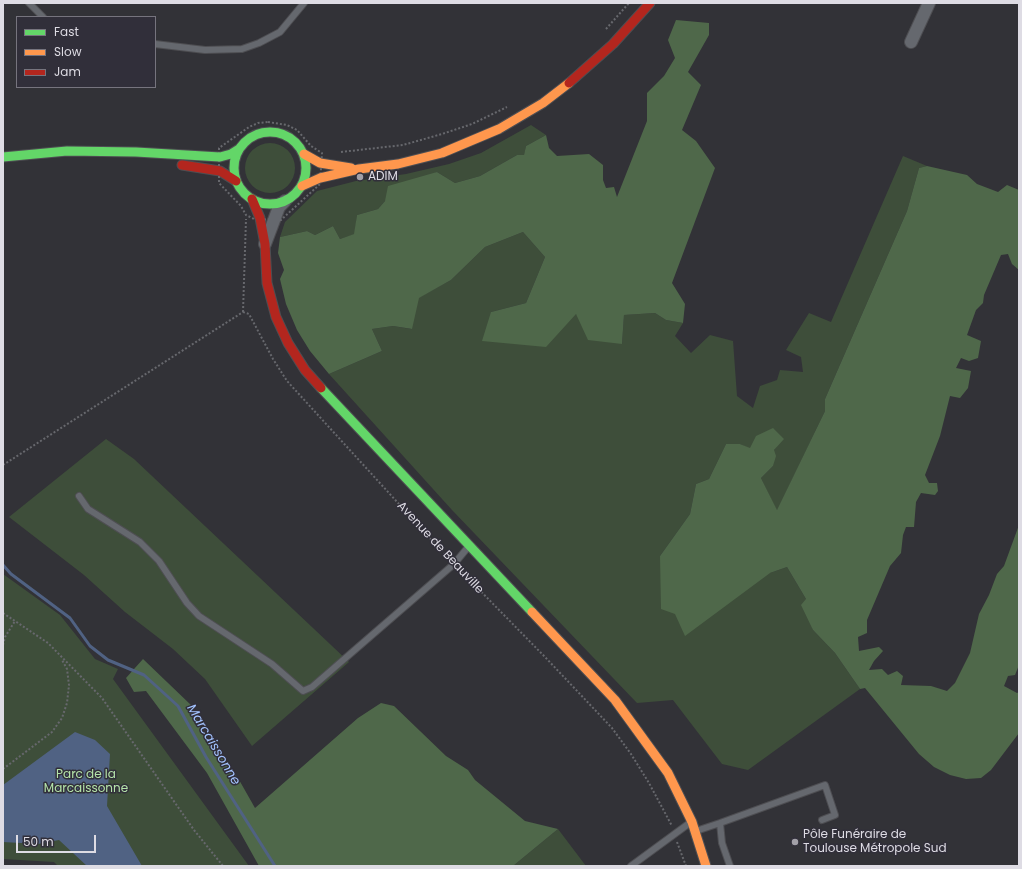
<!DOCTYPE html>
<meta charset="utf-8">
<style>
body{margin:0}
#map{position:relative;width:1022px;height:869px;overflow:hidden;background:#323237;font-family:Poppins,sans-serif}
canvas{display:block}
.frame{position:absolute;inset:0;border:4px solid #dedce4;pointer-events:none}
.legend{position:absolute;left:16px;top:16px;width:140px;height:72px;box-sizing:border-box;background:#312f3a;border:1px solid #76747e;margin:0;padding:5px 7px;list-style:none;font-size:12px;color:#dedce4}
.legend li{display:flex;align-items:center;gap:8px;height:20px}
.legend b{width:20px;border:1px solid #76747e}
.scale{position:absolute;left:16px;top:835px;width:80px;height:18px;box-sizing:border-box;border:2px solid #dedce4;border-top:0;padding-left:5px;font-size:12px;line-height:14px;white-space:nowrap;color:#dedce4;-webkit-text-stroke:3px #312f3a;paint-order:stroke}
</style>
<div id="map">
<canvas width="1022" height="869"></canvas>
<div class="frame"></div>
<ul class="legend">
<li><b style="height:5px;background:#63d668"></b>Fast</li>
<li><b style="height:5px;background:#ff974d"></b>Slow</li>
<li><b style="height:5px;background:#b3261e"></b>Jam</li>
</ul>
<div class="scale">50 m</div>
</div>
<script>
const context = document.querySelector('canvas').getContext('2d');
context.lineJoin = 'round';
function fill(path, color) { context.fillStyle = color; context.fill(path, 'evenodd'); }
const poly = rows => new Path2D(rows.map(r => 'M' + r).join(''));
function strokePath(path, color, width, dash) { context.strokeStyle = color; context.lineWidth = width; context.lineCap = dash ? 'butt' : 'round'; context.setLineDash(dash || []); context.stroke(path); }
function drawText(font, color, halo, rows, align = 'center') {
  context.font = font + ' Poppins,sans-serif'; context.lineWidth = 3; context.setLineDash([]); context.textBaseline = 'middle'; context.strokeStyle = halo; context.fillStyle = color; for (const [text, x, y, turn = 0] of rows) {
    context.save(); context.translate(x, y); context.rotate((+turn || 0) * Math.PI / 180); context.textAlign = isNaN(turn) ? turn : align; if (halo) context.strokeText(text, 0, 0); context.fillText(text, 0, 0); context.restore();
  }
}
fill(poly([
 [531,125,546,135,526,146,524,156,517,155,480,176,455,183,437,172,385,201,378,209,357,215,355,234,340,239,333,226,315,235,307,231,280,237,285,222,317,191,356,181,406,174,449,164,481,153],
 '245 168a25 25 0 1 1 50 0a25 25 0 1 1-50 0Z',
 [903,156,927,166,919,168,907,211,825,399,825,411,777,511,761,478,773,466,774,450,777,446,750,449,740,444,726,444,709,479,696,484,690,514,660,556,770,573,787,567,806,599,813,630,835,653,860,689,748,770,722,764,673,700,637,703,452,510,329,374,382,351,372,329,393,326,411,329,418,298,451,280,485,247,523,232,545,257,526,303,491,312,576,314,622,344,624,315,655,313,666,320,683,323,675,336,691,353,710,335,733,341,737,396,753,408,760,386,777,380,780,370,803,372,801,357,786,350,809,313,831,322],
 [106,439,134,459,349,662,252,746,205,679,173,649,125,612,84,575,9,517],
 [3,574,60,615,95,659,118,669,113,679,249,866,58,866,54,862,3,859],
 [558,829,586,866,513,866]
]), '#3e4e3a');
fill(poly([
 [676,20,709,23,709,35,688,72,701,85,682,130,696,141,715,168,672,283,685,304,683,323,666,320,655,313,624,315,622,344,588,340,576,314,546,347,482,341,491,312,526,303,545,257,523,232,485,247,451,280,419,298,412,329,393,326,372,329,382,351,329,374,310,351,297,330,286,304,280,279,284,270,278,253,280,237,307,231,315,235,333,226,340,239,354,234,357,215,378,209,385,201,388,186,437,172,455,183,480,176,517,155,524,155,526,146,546,135,549,148,557,156,589,154,603,165,603,180,606,188,614,187,617,197,647,121,647,93,664,76,675,58,668,40],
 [927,166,967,175,977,184,998,192,1007,185,1019,190,1019,270,1012,264,1008,254,1001,255,984,295,983,303,976,310,967,335,981,341,978,358,969,361,961,358,956,368,971,371,968,388,960,398,950,396,940,436,925,475,929,483,937,483,938,491,935,495,921,493,916,502,914,527,906,527,903,535,901,553,890,566,867,620,867,633,858,637,859,651,879,647,883,651,874,661,869,670,882,669,888,675,897,671,903,676,901,685,931,686,947,691,955,683,970,653,979,614,989,595,997,574,1004,566,1019,525,1019,665,1015,675,1008,676,1004,686,1017,693,1019,692,1019,733,991,770,981,778,966,779,950,775,934,767,919,754,865,688,860,689,835,653,813,630,801,605,806,599,787,567,770,573,685,636,675,614,661,609,660,556,690,514,696,484,709,479,726,444,740,444,750,448,756,436,773,428,784,439,774,450,776,456,773,466,761,478,777,510,825,411,825,399,907,211,919,168],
 [143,659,192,706,204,736,238,778,255,808,358,718,381,703,394,706,446,756,468,770,475,780,525,821,558,829,513,866,259,866,207,773,146,691,134,692,126,678]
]), '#4f684a');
fill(poly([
 [75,732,95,740,110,754,107,806,142,866,87,866,59,840,38,844,3,842,3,785]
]), '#506283');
strokePath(poly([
 [3,565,11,574,70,618,90,646,108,660,144,675,178,706,206,757,275,866]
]), '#506283', 3);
const lane = poly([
 [29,3,43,17],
 [155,44,205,50,242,49,259,43,280,32,304,3],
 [79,496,88,509,140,542,159,561,187,603,199,616,272,664,303,691,312,687,454,564,469,546],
 [720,823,825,785,835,815,822,820],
 [696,831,720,823,722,843,730,866],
 [631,866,691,822]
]);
const street = poly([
 [911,42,929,3],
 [265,244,279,207,285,201]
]);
const fast = poly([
 '234 168a36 36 0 1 1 72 0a36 36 0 1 1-72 0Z',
 [3,157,67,151,136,152,220,157,231,154,239,149],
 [321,388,532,612]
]);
const slow = poly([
 [304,154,320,163,351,168],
 [302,186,320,178,359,169,398,164,442,153,499,129,543,103,569,83],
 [532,612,615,700,668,773,692,822,706,866]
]);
const jam = poly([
 [569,83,613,44,650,3],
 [182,165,220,171,236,181],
 [252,199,260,218,265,244,267,283,276,317,288,343,305,370,321,388]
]);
strokePath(lane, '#4e4e52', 8);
strokePath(street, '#4e4e52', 14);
strokePath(fast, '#4e4e52', 11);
strokePath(slow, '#4e4e52', 11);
strokePath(jam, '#4e4e52', 11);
strokePath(poly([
 [606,29,629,3],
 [268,122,287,125,297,130,311,146,322,153,320,184,281,220,254,219,246,215,241,206,219,183,219,148,249,127,258,123,268,122],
 [341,152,403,145,442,134,472,124,507,107],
 [243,312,249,314,273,359,287,381,449,559],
 [243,312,246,219],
 [3,465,243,312],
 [459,569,545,657,612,728,631,754,649,783,672,826],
 [3,613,48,643,102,698,194,830,223,866],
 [3,645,5,637,15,621],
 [3,769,52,732,62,718,67,703,69,685,67,669,62,660],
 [677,842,686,866]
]), '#67686d', 2, [2, 2]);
strokePath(lane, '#65686e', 6);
strokePath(street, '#65686e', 12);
strokePath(fast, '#63d668', 9);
strokePath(slow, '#ff974d', 9);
strokePath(jam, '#b3261e', 9);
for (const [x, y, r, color] of [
 [360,177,4,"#a2a0a7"],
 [795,842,4,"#a2a0a7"]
]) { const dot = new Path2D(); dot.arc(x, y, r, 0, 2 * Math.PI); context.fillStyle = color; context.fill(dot); strokePath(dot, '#312f3a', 1.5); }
drawText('12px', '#dedce4', '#312f3a', [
 ["ADIM",368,177],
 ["Pôle Funéraire de",803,835],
 ["Toulouse Métropole Sud",803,849]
], 'left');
drawText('12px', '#dedce4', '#312f3a', [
 ["Avenue de Beauville",440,548,47]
]);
drawText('12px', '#b5e4aa', '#312f3a', [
 ["Parc de la",86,775],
 ["Marcaissonne",86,789]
]);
drawText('italic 13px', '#a2c2fd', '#312f3a', [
 ["Marcaissonne",213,745,59]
]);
</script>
